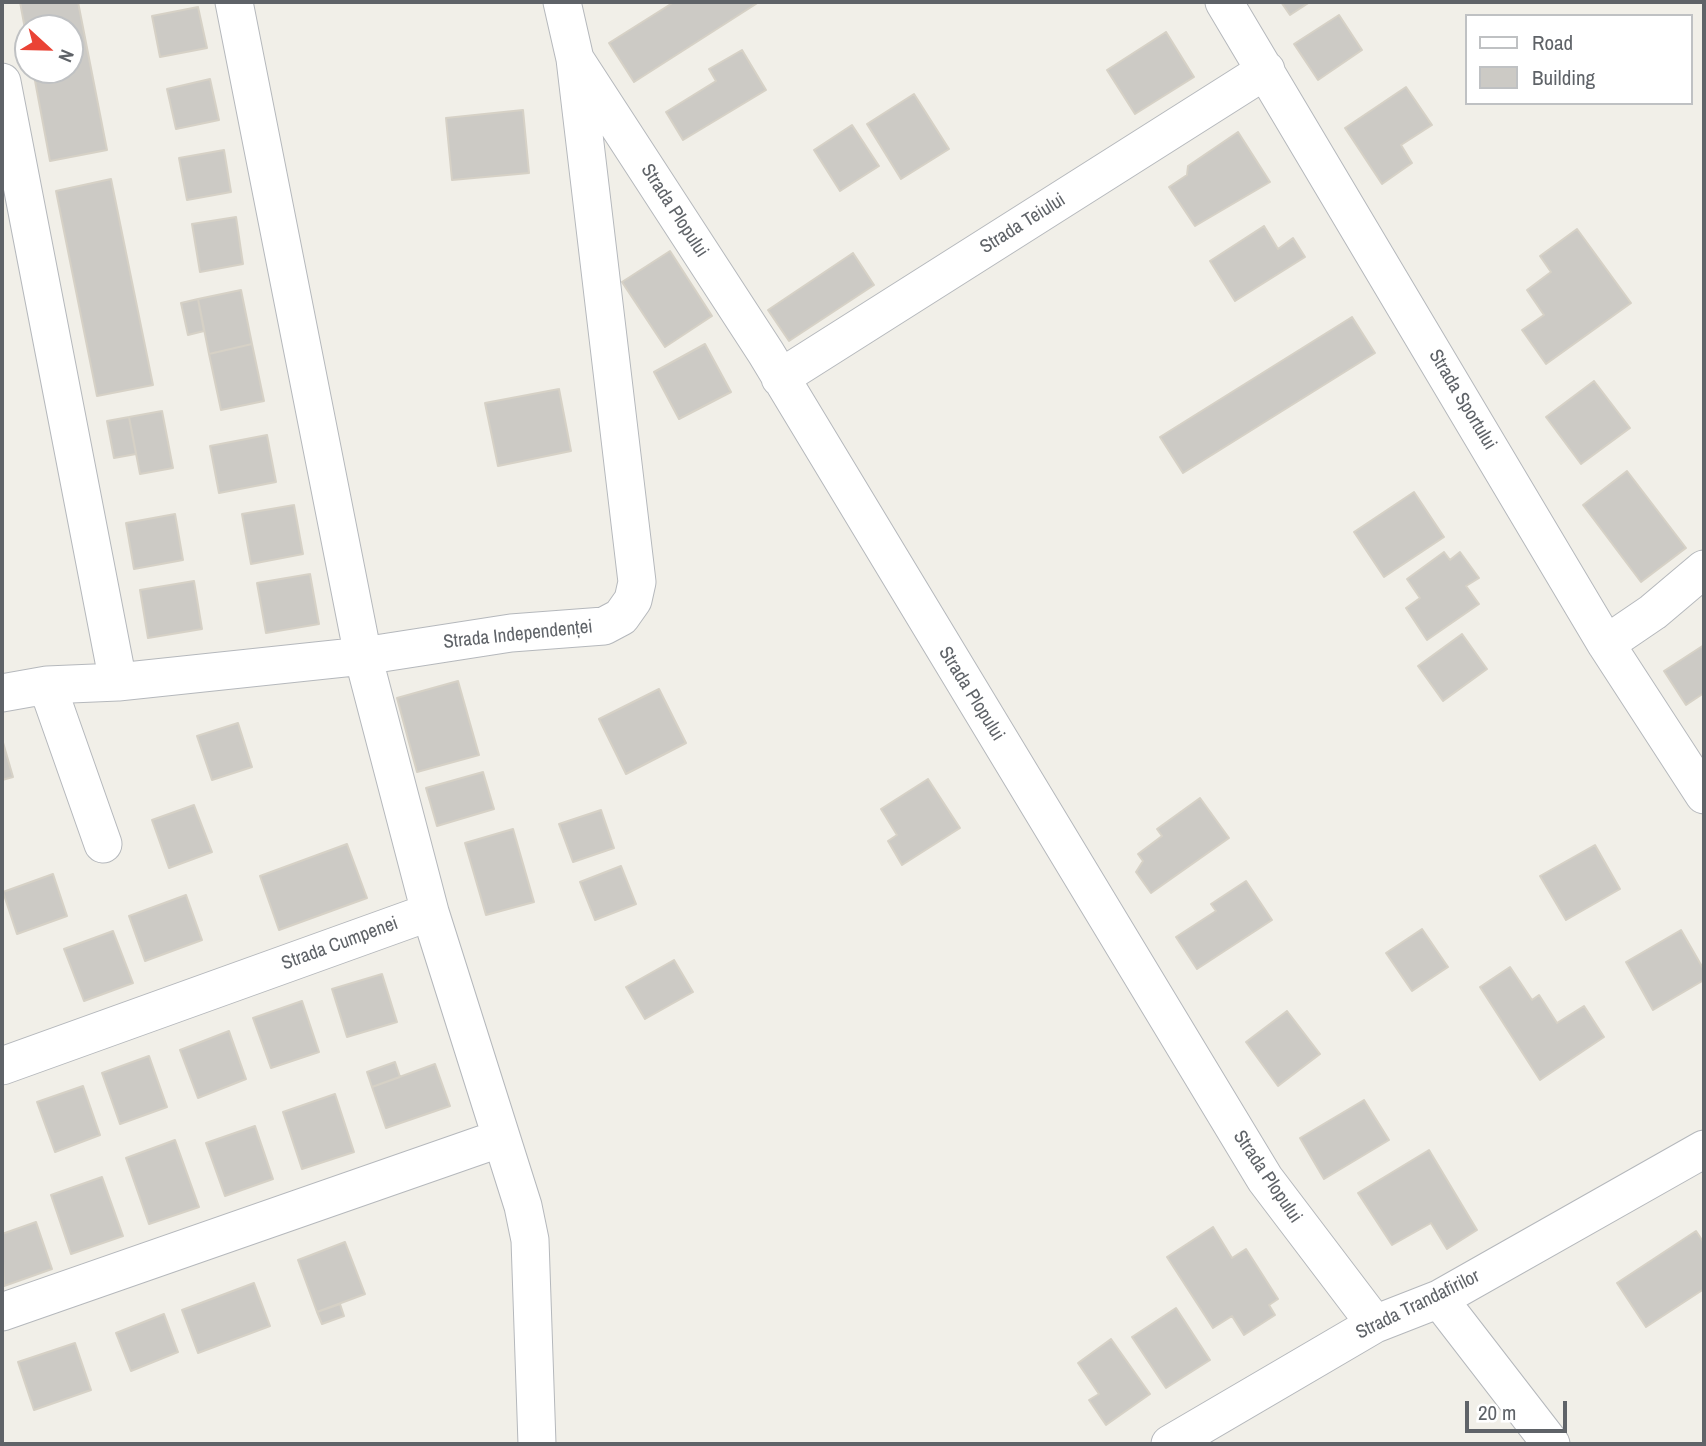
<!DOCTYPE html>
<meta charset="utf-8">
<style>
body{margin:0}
#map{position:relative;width:1706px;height:1446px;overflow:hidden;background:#f1efe8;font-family:"Archivo Narrow",sans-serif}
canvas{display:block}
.frame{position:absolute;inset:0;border:4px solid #5f6368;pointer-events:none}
.legend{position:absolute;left:1465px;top:14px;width:228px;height:91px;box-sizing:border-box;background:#fff;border:2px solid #bfc1c3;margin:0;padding:9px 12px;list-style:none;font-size:21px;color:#5f6368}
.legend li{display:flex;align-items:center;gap:14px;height:35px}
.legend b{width:35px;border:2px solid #bfc1c3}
.north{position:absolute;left:14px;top:14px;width:70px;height:70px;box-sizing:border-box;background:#fff;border:2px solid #bfc1c3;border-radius:50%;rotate:112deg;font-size:19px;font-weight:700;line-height:28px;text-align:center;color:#5f6368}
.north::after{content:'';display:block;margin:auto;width:24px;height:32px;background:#ea4335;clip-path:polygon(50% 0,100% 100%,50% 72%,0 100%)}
.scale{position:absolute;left:1465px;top:1401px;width:102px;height:32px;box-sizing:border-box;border:4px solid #5f6368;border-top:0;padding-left:9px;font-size:21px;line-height:24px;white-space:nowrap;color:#5f6368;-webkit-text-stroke:5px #fff;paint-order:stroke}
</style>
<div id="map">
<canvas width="1706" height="1446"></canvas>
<div class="frame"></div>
<ul class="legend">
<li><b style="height:9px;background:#fff"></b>Road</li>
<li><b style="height:19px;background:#cccac5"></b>Building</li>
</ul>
<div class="north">N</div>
<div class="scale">20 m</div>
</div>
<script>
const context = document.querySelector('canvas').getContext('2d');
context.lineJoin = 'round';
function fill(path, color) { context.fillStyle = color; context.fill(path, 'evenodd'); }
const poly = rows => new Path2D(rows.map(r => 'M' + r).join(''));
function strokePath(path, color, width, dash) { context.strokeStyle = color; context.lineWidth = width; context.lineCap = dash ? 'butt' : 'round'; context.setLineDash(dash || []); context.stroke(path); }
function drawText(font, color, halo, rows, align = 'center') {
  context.font = font + ' "Archivo Narrow",sans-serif'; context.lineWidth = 5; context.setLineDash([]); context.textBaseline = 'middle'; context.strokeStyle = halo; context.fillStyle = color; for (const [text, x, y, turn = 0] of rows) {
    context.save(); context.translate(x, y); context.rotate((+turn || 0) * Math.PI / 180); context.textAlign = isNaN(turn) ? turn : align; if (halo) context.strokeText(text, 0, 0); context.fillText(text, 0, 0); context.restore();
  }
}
const building = poly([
 [20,2,78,2,107,150,50,161,33,70,70,70,70,28,28,28,28,45,20,2],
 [674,2,759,2,634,82,609,43,674,2],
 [1281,2,1310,2,1290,15,1281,2],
 [198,7,207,48,160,57,152,16,198,7],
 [1339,15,1362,50,1318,80,1294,44,1339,15],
 [1166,32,1194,77,1135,114,1107,70,1166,32],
 [742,50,766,90,683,140,666,112,716,81,709,69,742,50],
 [210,79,219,120,176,129,167,89,210,79],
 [1406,87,1432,125,1401,145,1412,163,1382,184,1345,128,1406,87],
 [914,94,949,149,901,179,867,124,914,94],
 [523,110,529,173,452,180,446,118,523,110],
 [852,125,879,166,840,191,814,150,852,125],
 [1238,132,1270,182,1195,226,1169,187,1187,175,1188,166,1238,132],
 [224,150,231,192,187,200,179,158,224,150],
 [111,179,153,385,97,396,56,191,111,179],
 [236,217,243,264,200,272,192,224,236,217],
 [1264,226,1278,249,1293,238,1305,257,1235,301,1210,261,1264,226],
 [1577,229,1631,303,1546,364,1522,330,1544,315,1527,290,1551,272,1540,256,1577,229],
 [670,251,712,316,665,347,622,282,670,251],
 [853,253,874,285,789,341,768,310,853,253],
 [241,290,252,344,209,354,198,299,241,290],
 [198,299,204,331,188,335,181,303,198,299],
 [1352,317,1375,353,1183,473,1160,437,1352,317],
 [252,344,264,401,221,410,209,354,252,344],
 [705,344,731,392,679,419,654,372,705,344],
 [1594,381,1630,428,1581,464,1546,417,1594,381],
 [559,389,571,451,498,466,485,403,559,389],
 [162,411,173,468,140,474,129,417,162,411],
 [129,417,136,454,114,458,107,421,129,417],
 [267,435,276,482,219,493,210,446,267,435],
 [1627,471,1686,548,1641,582,1583,505,1627,471],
 [1414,492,1444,537,1384,577,1354,532,1414,492],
 [294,505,303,554,251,564,242,514,294,505],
 [175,514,183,560,134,569,126,523,175,514],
 [1444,552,1450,560,1460,552,1479,578,1466,586,1479,604,1427,640,1406,608,1420,598,1407,579,1444,552],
 [310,574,319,624,266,633,257,583,310,574],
 [194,581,202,629,148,638,140,590,194,581],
 [1462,634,1487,669,1443,701,1418,666,1462,634],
 [1704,645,1704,693,1686,705,1664,671,1704,645],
 [458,681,479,755,417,772,397,698,458,681],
 [659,689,686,743,626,774,599,719,659,689],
 [238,723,252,767,212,780,197,736,238,723],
 [2,739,13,777,2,780,2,739],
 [483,772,494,809,437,826,426,788,483,772],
 [928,779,960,828,902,865,888,841,897,835,881,809,928,779],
 [1200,798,1229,838,1151,893,1136,872,1143,861,1138,854,1162,836,1157,829,1200,798],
 [194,805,212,852,169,868,152,820,194,805],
 [601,810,614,848,573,862,559,824,601,810],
 [513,829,534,902,486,915,465,843,513,829],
 [347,844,367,898,279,930,260,876,347,844],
 [1595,845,1620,889,1566,920,1540,876,1595,845],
 [621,866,636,904,595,920,580,882,621,866],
 [53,874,67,916,17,934,3,892,53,874],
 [1246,881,1272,920,1197,969,1176,937,1216,911,1211,904,1246,881],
 [186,895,202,940,145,961,129,916,186,895],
 [1422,929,1448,967,1412,991,1386,953,1422,929],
 [1681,930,1704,970,1704,980,1653,1010,1626,962,1681,930],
 [113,931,133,983,84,1001,64,949,113,931],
 [674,960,693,992,645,1019,626,987,674,960],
 [1510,967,1532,1000,1539,995,1557,1023,1584,1006,1604,1037,1540,1080,1480,987,1510,967],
 [382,974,397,1022,347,1037,332,989,382,974],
 [302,1001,319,1052,271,1068,253,1018,302,1001],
 [1287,1011,1320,1054,1278,1086,1246,1042,1287,1011],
 [229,1031,246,1079,198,1098,180,1050,229,1031],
 [149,1056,167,1107,120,1124,102,1073,149,1056],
 [395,1062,400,1077,372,1087,367,1072,395,1062],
 [435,1064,450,1106,386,1128,372,1087,435,1064],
 [83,1086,100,1135,55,1152,37,1102,83,1086],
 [335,1094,354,1152,302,1169,283,1112,335,1094],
 [1364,1100,1389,1140,1324,1179,1300,1138,1364,1100],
 [255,1126,273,1179,225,1196,206,1143,255,1126],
 [175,1140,199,1207,149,1224,126,1158,175,1140],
 [1429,1150,1477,1230,1447,1249,1431,1223,1392,1245,1358,1193,1429,1150],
 [102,1177,123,1236,71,1254,51,1195,102,1177],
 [36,1222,52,1269,4,1286,2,1234,36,1222],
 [1213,1227,1232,1258,1246,1249,1278,1299,1269,1305,1275,1315,1244,1335,1232,1316,1213,1328,1167,1257,1213,1227],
 [1696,1231,1704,1243,1704,1289,1646,1327,1617,1283,1696,1231],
 [345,1242,365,1294,317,1312,298,1260,345,1242],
 [254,1283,270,1326,198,1353,182,1310,254,1283],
 [340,1304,344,1316,322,1324,317,1312,340,1304],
 [1176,1308,1210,1360,1166,1388,1132,1337,1176,1308],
 [164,1314,178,1352,131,1371,116,1333,164,1314],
 [1111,1339,1150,1394,1106,1425,1089,1400,1099,1394,1078,1363,1111,1339],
 [75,1343,91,1390,34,1410,18,1362,75,1343]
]);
fill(building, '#cccac5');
strokePath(building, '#d6d1c6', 2);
const street = poly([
 [1224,2,1606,644,1704,795],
 [575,59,766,353,1265,1179,1375,1324],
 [2,82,118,682],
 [780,378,1266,70],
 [1606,644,1653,612,1704,569],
 [47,685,103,844],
 [2,693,47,685,118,682,363,656,511,633,604,626,621,617,633,600,637,582,575,59,562,2],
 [430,912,523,1206,530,1240,537,1444],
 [2,1066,430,912,363,656,234,2],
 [1439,1299,1551,1444],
 [2,1312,501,1138],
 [1170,1444,1375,1324,1439,1299,1704,1149]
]);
strokePath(street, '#b5b8bc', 39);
strokePath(street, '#fff', 37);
drawText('19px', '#5f6368', '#fff', [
 ["Strada Plopului",674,211,57],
 ["Strada Teiului",1023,224,-32],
 ["Strada Sportului",1462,400,59],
 ["Strada Independenței",518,635,-6],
 ["Strada Plopului",971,694,58],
 ["Strada Cumpenei",340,944,-20],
 ["Strada Plopului",1267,1177,56],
 ["Strada Trandafirilor",1418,1305,-26]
]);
</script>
